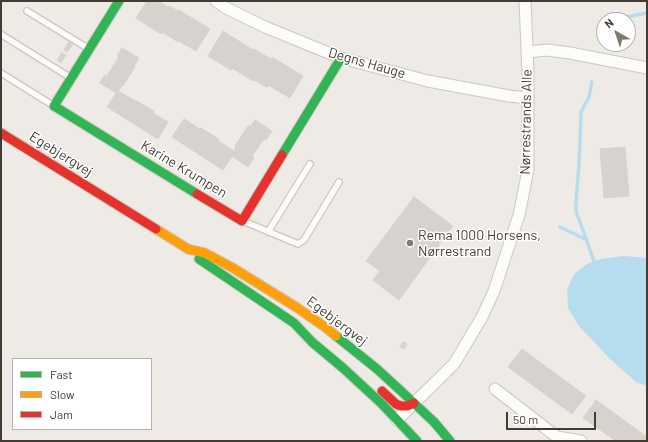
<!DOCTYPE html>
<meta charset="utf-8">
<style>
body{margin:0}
#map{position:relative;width:648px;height:442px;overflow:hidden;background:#eeebe6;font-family:Barlow,sans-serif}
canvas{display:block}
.frame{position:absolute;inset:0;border:2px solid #443c33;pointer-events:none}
.legend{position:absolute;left:12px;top:358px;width:140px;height:72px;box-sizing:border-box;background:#fff;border:1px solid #b4b1ad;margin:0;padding:5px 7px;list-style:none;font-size:12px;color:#443c33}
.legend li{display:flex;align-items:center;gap:8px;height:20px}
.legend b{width:20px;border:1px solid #b4b1ad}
.north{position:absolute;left:596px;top:12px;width:40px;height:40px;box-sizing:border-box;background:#fff;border:1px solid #b4b1ad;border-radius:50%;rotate:321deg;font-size:11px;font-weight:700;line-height:16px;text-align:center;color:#443c33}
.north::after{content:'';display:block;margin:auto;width:14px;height:18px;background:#807972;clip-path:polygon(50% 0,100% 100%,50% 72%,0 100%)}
.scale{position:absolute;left:506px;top:412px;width:90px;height:18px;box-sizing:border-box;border:2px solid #443c33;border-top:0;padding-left:5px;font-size:12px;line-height:14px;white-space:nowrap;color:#443c33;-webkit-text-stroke:3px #fff;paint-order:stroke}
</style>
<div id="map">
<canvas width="648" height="442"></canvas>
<div class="frame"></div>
<ul class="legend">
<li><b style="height:5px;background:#30b455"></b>Fast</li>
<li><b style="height:5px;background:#ff9f0a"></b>Slow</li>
<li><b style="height:5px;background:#e5322d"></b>Jam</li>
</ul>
<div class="north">N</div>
<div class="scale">50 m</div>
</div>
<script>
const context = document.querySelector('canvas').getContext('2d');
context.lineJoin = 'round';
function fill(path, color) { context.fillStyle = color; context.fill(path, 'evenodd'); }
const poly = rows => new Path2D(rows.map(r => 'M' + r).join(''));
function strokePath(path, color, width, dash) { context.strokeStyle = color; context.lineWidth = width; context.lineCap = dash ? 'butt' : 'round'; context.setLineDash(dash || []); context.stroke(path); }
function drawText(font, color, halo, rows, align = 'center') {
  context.font = font + ' Barlow,sans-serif'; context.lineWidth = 3; context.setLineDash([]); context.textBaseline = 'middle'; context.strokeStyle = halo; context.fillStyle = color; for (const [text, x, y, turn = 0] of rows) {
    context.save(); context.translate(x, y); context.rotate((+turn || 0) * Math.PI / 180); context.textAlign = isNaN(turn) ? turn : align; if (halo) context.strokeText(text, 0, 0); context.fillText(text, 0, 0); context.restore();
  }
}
fill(poly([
 [624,256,647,258,647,386,636,382,610,359,579,326,568,308,567,290,574,274,587,264,600,259]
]), '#b6dded');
strokePath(poly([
 [613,20,616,19,647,13],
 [599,38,604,27],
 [592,82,589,97,581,112,579,164,576,202,576,211,594,261],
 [560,227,587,240]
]), '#b6dded', 3.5);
const building = poly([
 [147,1,158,1,168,7,169,6,178,11,179,10,210,29,196,51,179,41,178,42,162,32,161,34,136,18,147,1],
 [223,31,253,50,254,49,271,59,272,57,303,76,290,98,268,85,267,87,254,80,253,81,232,68,231,70,208,56,223,31],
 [69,42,73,44,67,52,64,50,69,42],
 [122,48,139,58,134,66,135,67,123,86,122,86,118,91,135,101,135,100,154,111,153,113,168,122,158,139,107,107,116,93,100,83,105,75,107,76,119,57,117,56,122,48],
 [62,53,66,55,61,63,57,60,62,53],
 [184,119,200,129,201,128,219,139,218,141,234,151,236,147,235,146,248,126,250,127,255,120,272,131,266,140,264,139,252,156,254,158,248,167,232,156,223,170,172,137,184,119],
 [625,147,629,196,604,198,600,149,625,147],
 [414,197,453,226,399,300,373,280,380,271,366,261,414,197],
 [403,342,407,344,404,349,400,347,403,342],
 [522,349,586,396,572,414,508,367,522,349],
 [596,400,647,437,647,441,616,441,583,418,596,400]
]);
fill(building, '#d6d2cd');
strokePath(building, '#d6d2cc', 1);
const lane = poly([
 [27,11,89,49],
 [2,35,71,78],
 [1,73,54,106],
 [243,221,298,244,304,240,339,182],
 [268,232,310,164]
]);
const street = poly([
 [216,1,226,8,265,27,341,58,428,81,509,96,528,98],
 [527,52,547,50,570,53,647,68],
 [495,389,557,437,581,441],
 [397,420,454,364,482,317,494,291,519,215,528,170,528,73,525,1]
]);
const fast = poly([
 [119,1,54,106,197,194],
 [282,155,341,58],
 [199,259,294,323,312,342,343,368,381,403,417,441],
 [336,336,377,369,401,391,434,422,450,441]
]);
const slow = poly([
 [156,229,188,249,205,253,233,268,296,307,325,327,336,336]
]);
const jam = poly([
 [1,133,156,229],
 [197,194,242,221,282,155],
 [382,391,396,404,401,406,407,406,414,403]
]);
strokePath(lane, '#cbc7c2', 8);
strokePath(street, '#cbc7c2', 13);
strokePath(fast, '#cfc9be', 11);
strokePath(slow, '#cfc9be', 11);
strokePath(jam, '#cfc9be', 11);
strokePath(lane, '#fcfcfb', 5.5);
strokePath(street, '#fcfcfb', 11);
strokePath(fast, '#30b455', 9);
strokePath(slow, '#ff9f0a', 9);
strokePath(jam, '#e5322d', 9);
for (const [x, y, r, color] of [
 [410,243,4,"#807972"]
]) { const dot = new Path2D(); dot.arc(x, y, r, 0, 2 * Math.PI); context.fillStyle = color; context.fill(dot); strokePath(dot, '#fff', 1.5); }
drawText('14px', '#443c33', '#fff', [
 ["Degns Hauge",367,63,16],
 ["Nørrestrands Alle",526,122,-89],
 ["Egebjergvej",61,154,32],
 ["Karine Krumpen",184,169,31],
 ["Egebjergvej",337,321,37]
]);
drawText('14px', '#443c33', '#fff', [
 ["Rema 1000 Horsens,",418,235],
 ["Nørrestrand",418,251]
], 'left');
</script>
